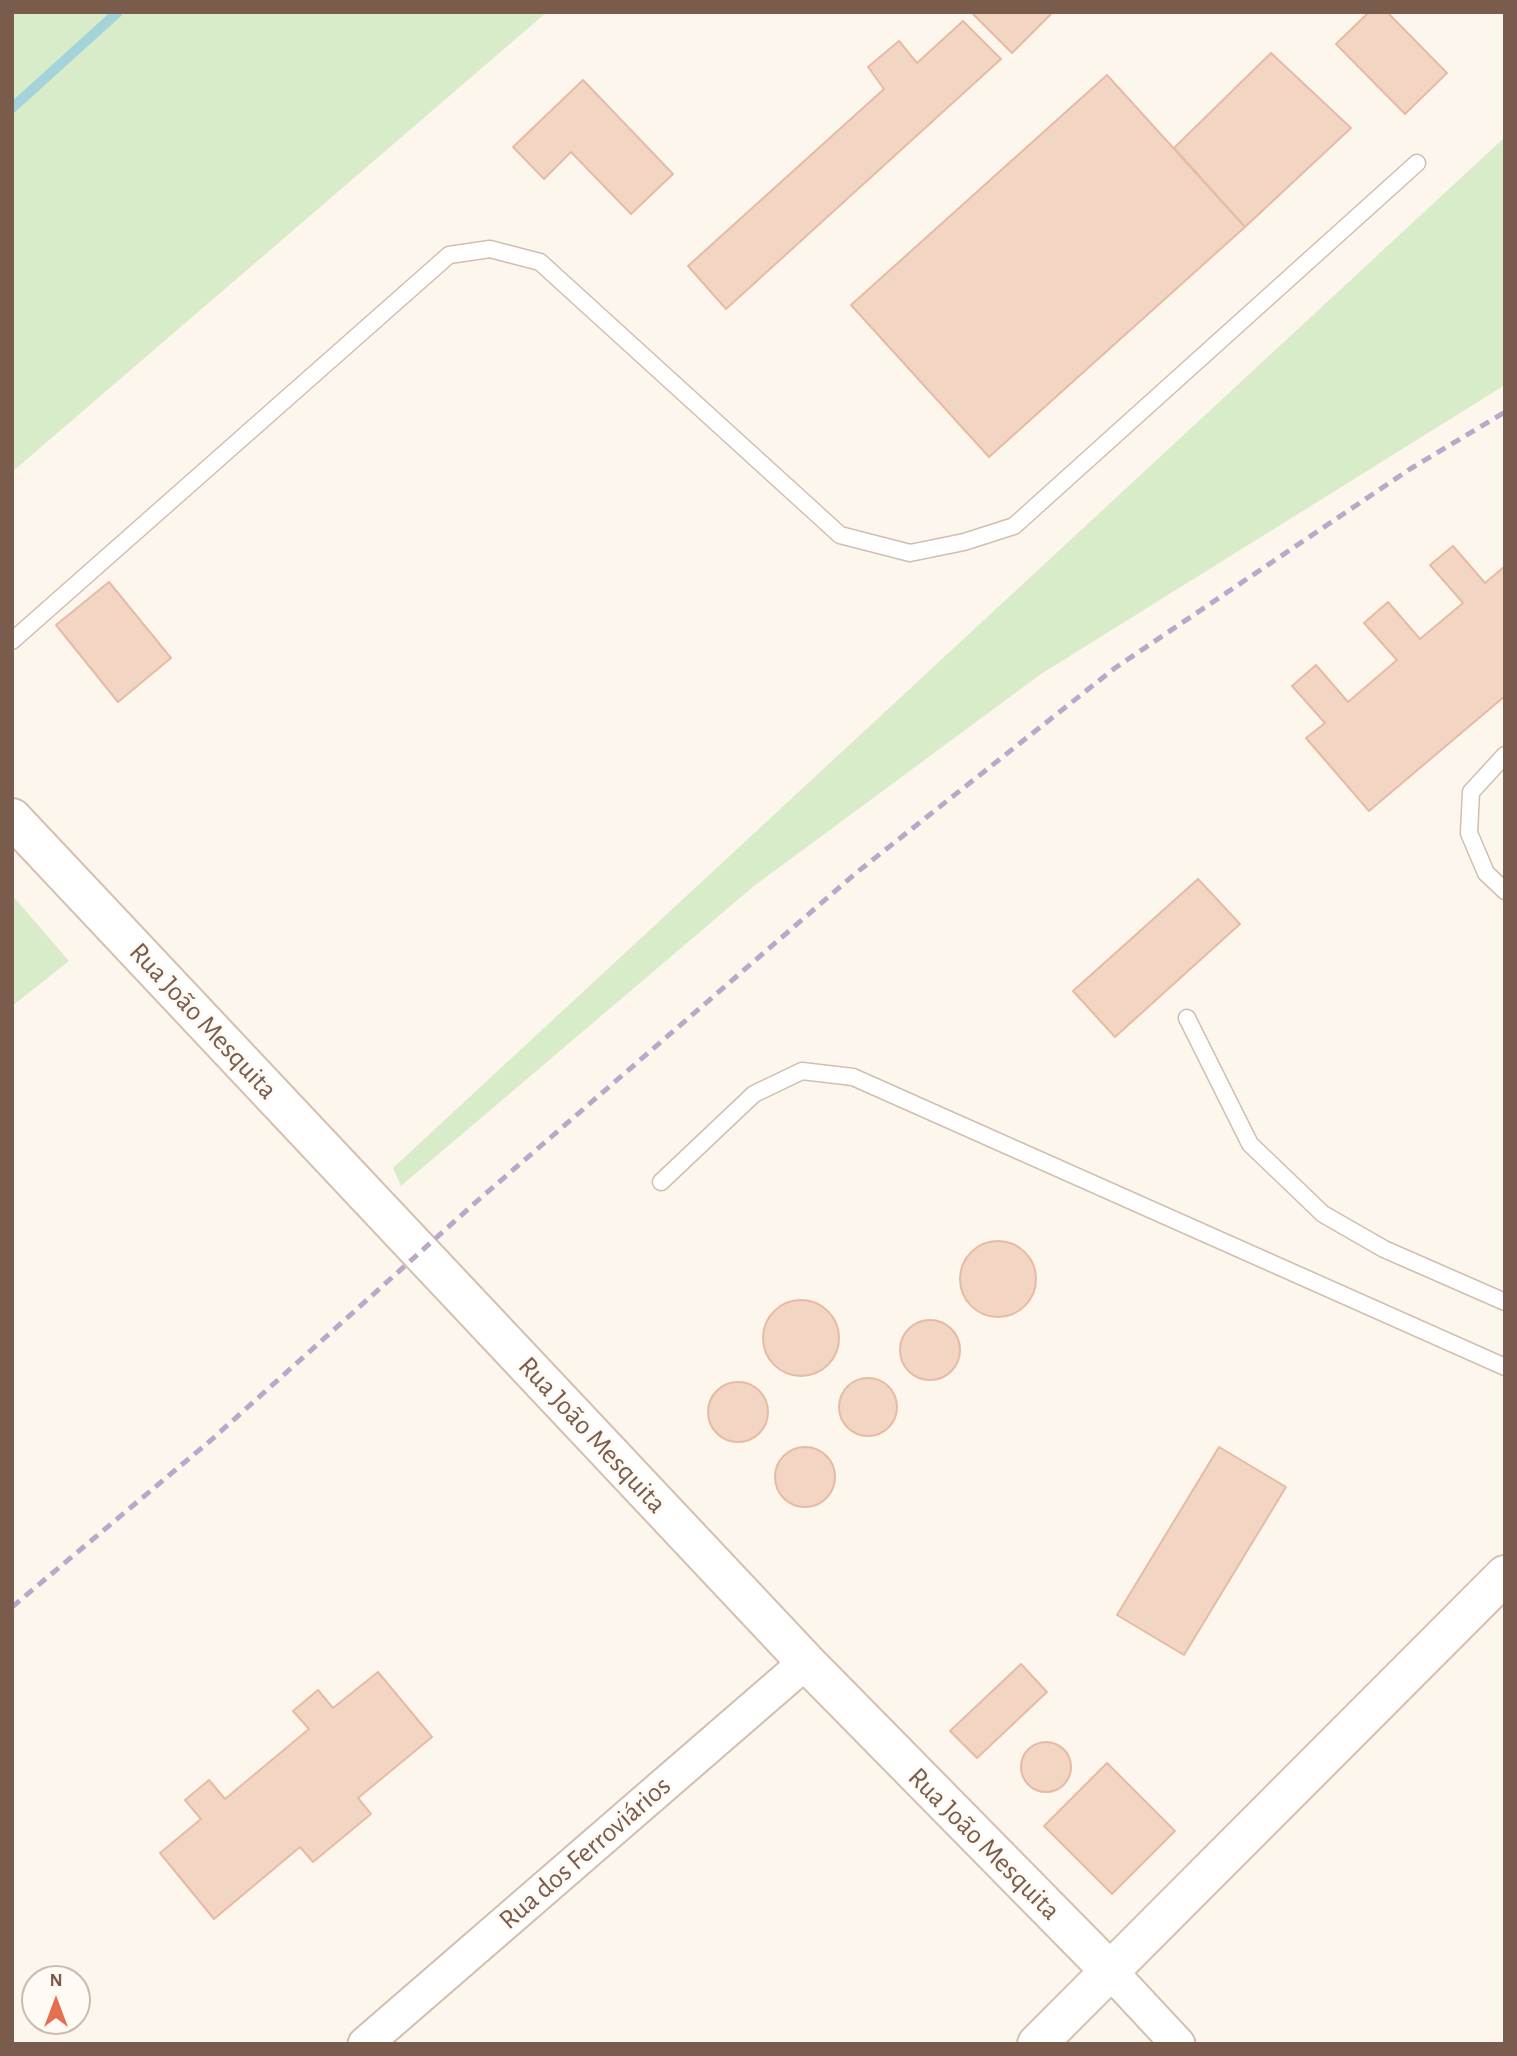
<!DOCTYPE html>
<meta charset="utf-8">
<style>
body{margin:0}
#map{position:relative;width:1517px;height:2056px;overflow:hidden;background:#fdf6ec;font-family:"Alegreya Sans",sans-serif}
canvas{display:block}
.frame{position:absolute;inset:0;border:14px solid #7a5c4d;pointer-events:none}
.north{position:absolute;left:21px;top:1965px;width:70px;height:70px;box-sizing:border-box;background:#fffaf3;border:2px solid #cabbb1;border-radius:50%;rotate:0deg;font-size:19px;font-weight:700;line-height:28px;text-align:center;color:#7a5c4d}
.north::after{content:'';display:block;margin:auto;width:24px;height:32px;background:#e76f51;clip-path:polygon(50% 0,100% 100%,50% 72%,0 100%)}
</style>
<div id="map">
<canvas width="1517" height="2056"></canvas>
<div class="frame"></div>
<div class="north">N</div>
</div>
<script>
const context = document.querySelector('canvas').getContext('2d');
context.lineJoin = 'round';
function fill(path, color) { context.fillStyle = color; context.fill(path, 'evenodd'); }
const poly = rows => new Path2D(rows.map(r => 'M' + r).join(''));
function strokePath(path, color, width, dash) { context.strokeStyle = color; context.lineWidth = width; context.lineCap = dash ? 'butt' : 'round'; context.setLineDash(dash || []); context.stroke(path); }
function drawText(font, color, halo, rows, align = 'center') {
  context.font = font + ' "Alegreya Sans",sans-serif'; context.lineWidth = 5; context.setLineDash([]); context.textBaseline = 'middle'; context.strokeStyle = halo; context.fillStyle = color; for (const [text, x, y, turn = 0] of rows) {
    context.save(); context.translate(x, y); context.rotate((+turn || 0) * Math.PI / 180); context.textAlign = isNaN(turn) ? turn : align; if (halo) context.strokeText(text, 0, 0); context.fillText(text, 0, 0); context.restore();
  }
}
fill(poly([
 [12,12,547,12,12,472],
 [1505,137,1505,385,1041,674,754,886,401,1186,393,1168],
 [12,895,69,961,12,1006]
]), '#d8ecc9');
strokePath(poly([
 [12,108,118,12]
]), '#a5d3da', 10);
const building = poly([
 [971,12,1053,12,1012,53,971,12],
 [1369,12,1387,12,1447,73,1405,114,1336,44,1369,12],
 [963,21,1001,59,726,309,688,266,884,89,868,67,899,41,917,63,963,21],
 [1271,53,1351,128,1245,227,1174,148,1271,53],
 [1107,75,1245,227,989,457,851,305,1107,75],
 [583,80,673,174,631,214,571,152,544,179,513,147,583,80],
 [1453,546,1485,583,1505,566,1505,696,1369,811,1306,738,1325,723,1292,686,1316,665,1348,702,1397,660,1364,623,1388,602,1420,639,1463,603,1430,565,1453,546],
 [109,582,171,658,118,702,56,625,109,582],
 [1198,879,1240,924,1115,1037,1073,991,1198,879],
 '960 1279a38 38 0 1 1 76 0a38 38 0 1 1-76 0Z',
 '763 1338a38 38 0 1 1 76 0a38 38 0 1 1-76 0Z',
 '900 1350a30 30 0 1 1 60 0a30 30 0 1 1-60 0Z',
 '839 1407a29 29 0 1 1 58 0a29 29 0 1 1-58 0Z',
 '708 1412a30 30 0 1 1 60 0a30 30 0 1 1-60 0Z',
 '775 1477a30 30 0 1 1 60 0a30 30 0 1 1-60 0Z',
 [1219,1447,1286,1487,1184,1655,1117,1615,1219,1447],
 [1021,1664,1047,1692,977,1758,950,1731,1021,1664],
 [378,1672,432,1737,358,1798,371,1814,313,1862,300,1847,214,1919,160,1853,201,1819,185,1800,209,1780,225,1799,309,1729,293,1711,318,1690,333,1708,378,1672],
 '1021 1767a25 25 0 1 1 50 0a25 25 0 1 1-50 0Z',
 [1107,1763,1175,1831,1112,1894,1044,1826,1107,1763]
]);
fill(building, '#f3d5c3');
strokePath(building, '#e6bba3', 2);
const lane = poly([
 [12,641,449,255,490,249,540,262,840,535,910,553,964,542,1014,526,1417,163],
 [1505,755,1471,792,1469,833,1486,873,1505,891],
 [1187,1018,1250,1144,1323,1214,1384,1249,1505,1302],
 [661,1182,754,1094,802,1071,853,1077,1505,1367]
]);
const street = poly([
 [1110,1971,1178,2044],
 [365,2044,806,1662]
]);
const secondary = poly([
 [12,818,806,1662,1110,1971],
 [1037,2044,1505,1575]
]);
strokePath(lane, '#d1beb0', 19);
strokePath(street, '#d1beb0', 37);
strokePath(secondary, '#d6c0b0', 42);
strokePath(lane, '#fff', 16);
strokePath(street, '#fff', 33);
strokePath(secondary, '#fff', 38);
strokePath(poly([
 [12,1607,210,1441,476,1202,856,873,1115,668,1410,469,1505,412]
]), '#b9a8c9', 5, [10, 7]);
drawText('28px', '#7a5c4d', '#fffaf3', [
 ["Rua João Mesquita",203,1021,47],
 ["Rua João Mesquita",592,1435,47],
 ["Rua João Mesquita",984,1844,45],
 ["Rua dos Ferroviários",585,1853,-41]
]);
</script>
